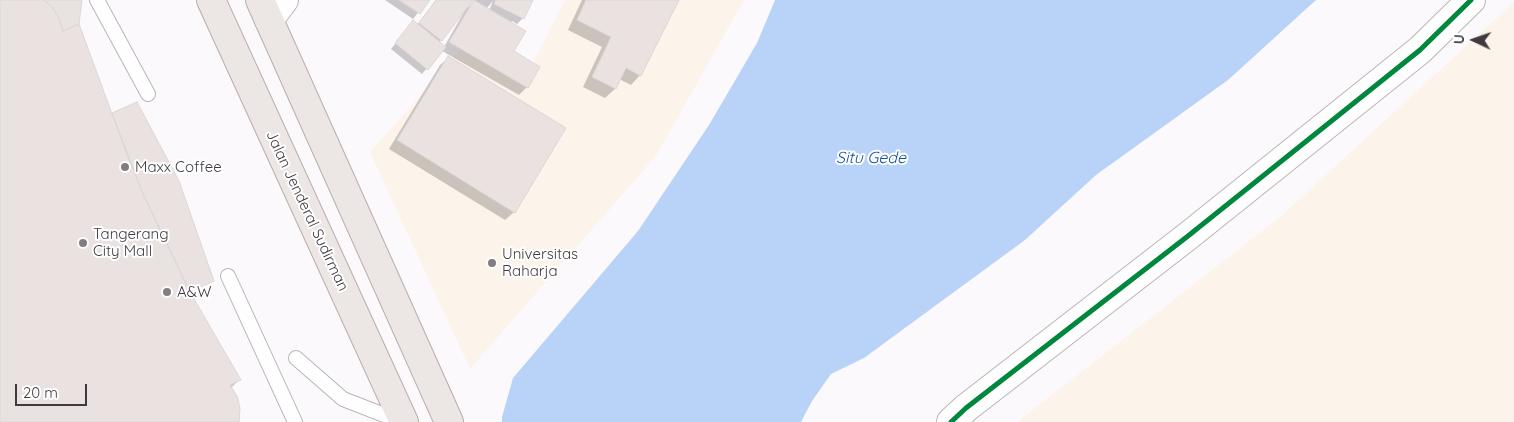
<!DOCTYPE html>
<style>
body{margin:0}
#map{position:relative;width:1514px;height:422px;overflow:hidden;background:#fcf9fd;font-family:Quicksand,sans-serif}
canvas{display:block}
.north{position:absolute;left:1449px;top:15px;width:50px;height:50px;-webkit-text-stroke:4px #fff;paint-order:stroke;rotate:273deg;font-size:14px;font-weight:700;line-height:20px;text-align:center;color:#3f3a40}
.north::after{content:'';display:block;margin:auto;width:18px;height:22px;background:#3f3a40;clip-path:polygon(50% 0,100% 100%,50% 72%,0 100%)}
.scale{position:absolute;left:15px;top:384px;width:72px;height:22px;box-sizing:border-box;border:2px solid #3f3a40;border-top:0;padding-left:6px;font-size:15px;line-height:18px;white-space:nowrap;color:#3f3a40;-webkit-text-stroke:4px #fff;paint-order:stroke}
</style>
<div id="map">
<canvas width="1514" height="422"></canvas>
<div class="north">U</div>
<div class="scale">20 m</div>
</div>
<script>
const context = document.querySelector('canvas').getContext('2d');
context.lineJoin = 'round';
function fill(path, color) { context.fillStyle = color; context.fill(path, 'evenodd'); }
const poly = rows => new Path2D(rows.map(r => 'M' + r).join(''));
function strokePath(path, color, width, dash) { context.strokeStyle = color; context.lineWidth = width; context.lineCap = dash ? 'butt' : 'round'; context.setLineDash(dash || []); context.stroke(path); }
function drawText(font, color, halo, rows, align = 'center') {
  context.font = font + ' Quicksand,sans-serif'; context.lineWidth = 4; context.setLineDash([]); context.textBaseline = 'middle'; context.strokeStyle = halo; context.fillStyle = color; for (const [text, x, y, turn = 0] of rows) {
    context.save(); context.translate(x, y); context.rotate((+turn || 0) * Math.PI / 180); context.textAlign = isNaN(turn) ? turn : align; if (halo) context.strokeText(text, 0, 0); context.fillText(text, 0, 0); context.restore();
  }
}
fill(poly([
 [565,0,744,0,656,156,470,369,370,152,467,43,528,73],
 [1514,2,1514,422,1017,422,1280,217]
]), '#fcf4ea');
fill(poly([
 [775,0,1316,0,1228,80,1096,175,1025,240,864,358,831,374,812,401,801,422,502,422,502,417,513,378,638,231,709,125,757,43]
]), '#b8d2f8');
fill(poly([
 [0,0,81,0,78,24,112,116,113,114,212,280,209,283,189,293,239,380,231,388,238,422,0,422],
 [385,0,428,0,413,19],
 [436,0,471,0,465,8,466,9,475,1,473,0,532,0,523,18,517,24,512,21,511,23,512,52,527,87,519,95,442,51,422,74,391,49,408,28,417,25],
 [493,1,489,11,486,9],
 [463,11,464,12,444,47,439,43],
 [582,0,677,0,640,75,631,85,619,79,615,89,605,98,583,87,602,47,568,30],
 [450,56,449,58,514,212,505,220,389,149,440,65]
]), '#0003');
const building = poly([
 [0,0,44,0,52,7,58,16,63,31,79,24,126,152,143,194,190,292,241,380,230,385,237,396,240,408,239,422,0,422,0,0],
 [44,0,82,0,79,24,63,31,58,16,52,7,44,0],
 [399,0,430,0,420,14,399,0],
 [436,0,473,0,442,41,419,23,436,0],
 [474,0,526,31,514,51,540,67,528,88,449,42,474,0],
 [496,0,533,0,524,19,494,4,496,0],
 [586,0,679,0,641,76,626,68,616,89,592,77,611,37,577,20,586,0],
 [413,20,446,47,428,70,395,43,413,20],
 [448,56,566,128,515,213,397,140,448,56],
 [137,102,179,181,214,281,190,292,143,194,112,113,137,102]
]);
fill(building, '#e9e2e0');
strokePath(building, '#dbd7d6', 1);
const lane = poly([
 [97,0,148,94],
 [228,276,295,422],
 [296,358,343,399,402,422]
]);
const street = poly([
 [269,20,284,0],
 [951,422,966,408,1188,236,1420,50,1471,0]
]);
const primary = poly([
 [211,0,404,422],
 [260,0,449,422]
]);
strokePath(lane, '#b8b5b9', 16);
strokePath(street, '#b8b5b9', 30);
strokePath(primary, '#b8adaa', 30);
strokePath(lane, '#fffeff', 14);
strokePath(street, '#fffeff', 28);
strokePath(primary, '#ece6e4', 28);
strokePath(poly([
 [951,422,966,408,1188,236,1420,50,1471,0]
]), '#00873e', 5);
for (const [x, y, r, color] of [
 [125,167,5,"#817d82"],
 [83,243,5,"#817d82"],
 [492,263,5,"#817d82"],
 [167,292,5,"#817d82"]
]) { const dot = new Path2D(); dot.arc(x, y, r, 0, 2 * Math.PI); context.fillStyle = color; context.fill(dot); strokePath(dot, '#fff', 2); }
drawText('15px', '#3f3a40', '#fff', [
 ["Maxx Coffee",135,167],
 ["Tangerang",93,234],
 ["City Mall",93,251],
 ["Universitas",502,254],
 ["Raharja",502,271],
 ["A&W",177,292]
], 'left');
drawText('15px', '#3f3a40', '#fff', [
 ["Jalan Jenderal Sudirman",307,211,65]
]);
drawText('italic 16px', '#12519c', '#fff', [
 ["Situ Gede",871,158]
]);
</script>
